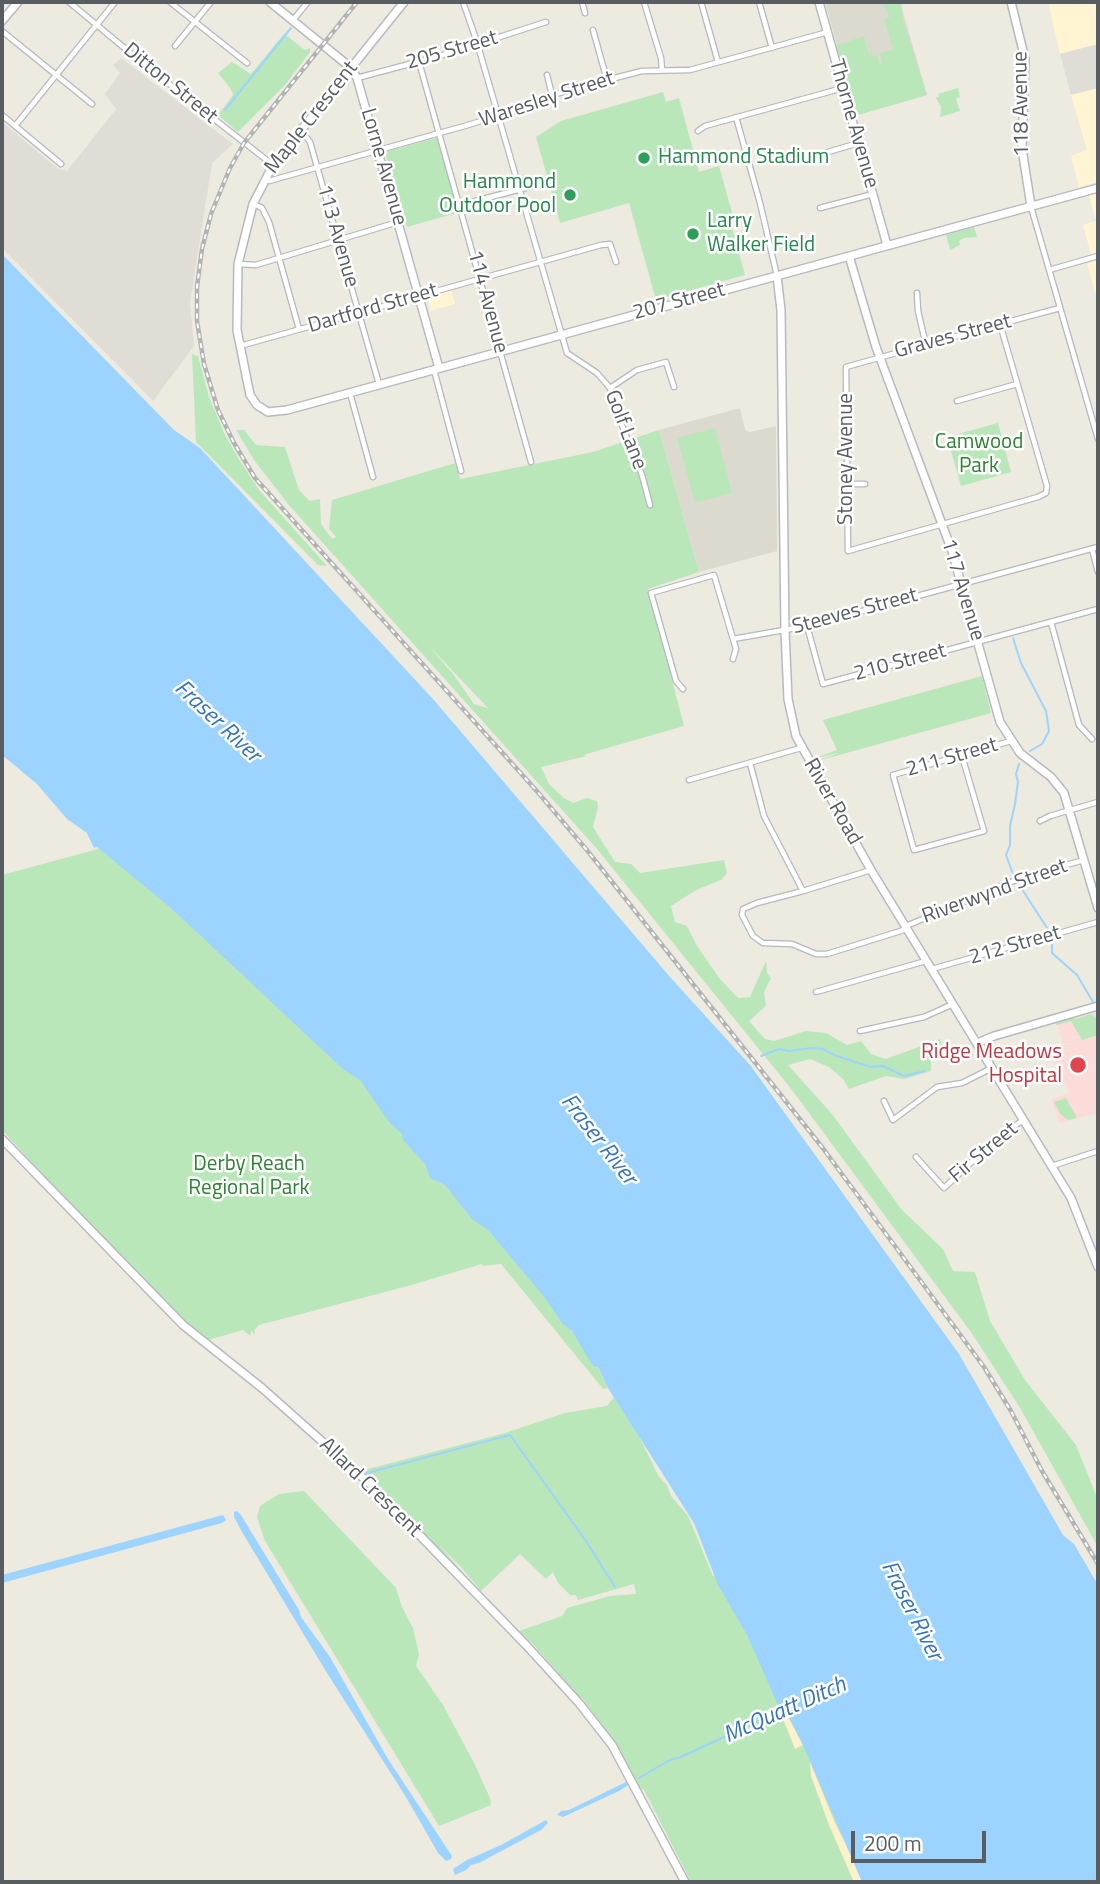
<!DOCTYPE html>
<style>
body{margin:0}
#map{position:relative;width:1100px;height:1884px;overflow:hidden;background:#edeadf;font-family:"Titillium Web",sans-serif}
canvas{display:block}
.frame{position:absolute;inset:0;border:4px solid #585d62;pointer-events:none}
.scale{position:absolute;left:851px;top:1831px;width:135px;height:32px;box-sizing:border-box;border:4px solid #585d62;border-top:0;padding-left:9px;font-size:21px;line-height:24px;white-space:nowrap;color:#585d62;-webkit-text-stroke:5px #fff;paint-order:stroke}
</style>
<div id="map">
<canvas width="1100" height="1884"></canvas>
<div class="frame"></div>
<div class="scale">200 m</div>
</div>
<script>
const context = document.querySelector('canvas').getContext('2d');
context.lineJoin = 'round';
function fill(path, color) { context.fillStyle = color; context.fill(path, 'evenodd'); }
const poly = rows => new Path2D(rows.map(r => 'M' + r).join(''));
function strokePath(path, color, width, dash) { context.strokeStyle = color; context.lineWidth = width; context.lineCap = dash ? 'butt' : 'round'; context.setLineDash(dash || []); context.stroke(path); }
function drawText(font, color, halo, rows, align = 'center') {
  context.font = font + ' "Titillium Web",sans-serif'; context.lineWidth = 5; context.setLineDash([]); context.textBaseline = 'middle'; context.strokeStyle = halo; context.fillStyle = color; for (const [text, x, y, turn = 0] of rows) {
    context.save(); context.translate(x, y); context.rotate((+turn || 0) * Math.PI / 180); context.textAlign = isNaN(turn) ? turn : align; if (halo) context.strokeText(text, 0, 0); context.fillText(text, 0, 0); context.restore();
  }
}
fill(poly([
 [1048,2,1098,2,1098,44,1060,54],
 [1098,88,1098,182,1079,187,1071,156,1087,150,1071,95],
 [1098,193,1098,252,1091,254,1083,225,1096,221,1089,195],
 [1098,260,1098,304,1087,264],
 [451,290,455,304,431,311,427,297]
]), '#fff5d2');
fill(poly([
 [1098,44,1098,88,1071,95,1060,54],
 [121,58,233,144,212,163,190,303,194,346,153,401,2,248,2,122,58,169,67,171,116,109,105,94,120,73,113,65]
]), '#e0ddd7');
fill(poly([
 [825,2,900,2,927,95,857,115],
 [740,408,745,430,750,432,776,426,777,551,699,572,659,430]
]), '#dcd9ce');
fill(poly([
 [1098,1012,1098,1113,1059,1123,1051,1099,1069,1093,1054,1057,1065,1053,1057,1022]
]), '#fcdcd9');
fill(poly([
 [882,2,901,2,903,20,927,95,858,115,856,117,836,45,854,40,853,36,855,39,864,36,868,52,872,56,865,31,873,56,877,55,880,64,882,64,880,54,893,49,884,19,890,17],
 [284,34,305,50,310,48,310,52,285,85,238,132,218,115,233,95,231,89,218,73,232,62,251,74],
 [958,88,960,97,956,99,960,111,940,117,941,107,936,98,939,97,938,94],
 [663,92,666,102,679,98,699,172,719,166,733,216,729,217,745,275,656,300,629,203,560,223,536,137,561,121],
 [439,137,460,212,407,227,385,152],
 [974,227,977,237,964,238,959,241,960,245,950,250,946,235],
 [192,354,198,356,209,397,225,435,240,461,259,490,327,566,318,565,196,442],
 [998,423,1011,472,961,486,947,437],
 [715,428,732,493,695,503,677,438],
 [236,430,244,430,256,445,285,447,299,490,310,501,320,499,321,524,332,539,336,537,329,529,332,500,455,463,460,479,593,452,659,430,699,572,648,589,684,726,583,755,587,756,541,767,549,784,564,798,573,803,587,798,597,801,598,807,593,827,615,862,631,864,640,873,724,860,727,873,721,880,696,890,671,906,675,922,687,926,697,946,720,979,738,998,750,997,766,961,767,973,771,978,764,992,766,1006,749,1021,765,1039,774,1041,806,1031,826,1033,847,1045,861,1041,871,1054,886,1059,940,1039,944,1050,931,1059,931,1071,904,1079,886,1076,849,1089,843,1079,829,1067,810,1059,788,1065,832,1114,902,1210,943,1249,953,1271,975,1272,990,1321,1025,1380,1076,1445,1098,1500,1098,1547,1020,1408,973,1335,792,1090,597,849,288,504,254,460],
 [428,645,488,708,474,704,453,674],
 [982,676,991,713,814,762,839,753,812,759,837,750,823,720],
 [96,847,138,875,360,1080,476,1209,593,1358,608,1388,603,1389,501,1264,483,1266,482,1264,408,1286,259,1325,255,1329,254,1336,252,1330,250,1336,243,1330,208,1340,184,1321,167,1301,143,1280,142,1276,68,1202,2,1130,2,875,98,849],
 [1091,1014,1098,1019,1098,1035,1082,1040,1071,1021,1056,1025,1057,1020,1070,1017,1076,1019],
 [1066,1098,1077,1118,1068,1120,1060,1114,1054,1102],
 [614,1397,630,1418,659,1477,667,1485,671,1496,688,1516,713,1576,746,1568,888,1882,691,1882,644,1790,641,1789,611,1737,583,1699,578,1696,532,1643,519,1631,562,1616,567,1608,610,1596,636,1594,634,1584,578,1600,576,1595,570,1595,558,1583,553,1572,546,1579,520,1554,481,1591,460,1566,439,1545,478,1590,365,1472,368,1469,502,1434,565,1413,607,1406],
 [304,1491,396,1588,402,1607,413,1628,419,1654,416,1666,443,1705,475,1765,490,1798,491,1805,439,1826,265,1541,257,1517,260,1506,279,1494]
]), '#bae7ba');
fill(poly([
 [781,1712,787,1714,803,1745,795,1749,783,1719,776,1716],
 [810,1762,835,1823,851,1854,862,1882,854,1882,829,1825,811,1776]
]), '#fcf1cb');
fill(poly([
 [2,254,174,430,200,448,433,699,670,977,750,1065,959,1354,1063,1535,1074,1544,1098,1585,1098,1882,862,1882,803,1745,787,1714,782,1714,747,1635,718,1585,694,1523,608,1388,598,1367,593,1366,572,1331,562,1323,545,1298,488,1230,473,1220,445,1185,430,1178,425,1164,403,1140,402,1134,389,1122,360,1080,344,1070,172,909,97,847,94,848,87,833,67,819,36,783,2,755],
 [237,1511,241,1515,299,1610,301,1617,330,1657,388,1759,452,1856,451,1859,446,1861,438,1853,406,1797,327,1673,242,1532,234,1517,234,1512],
 [223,1515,226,1520,222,1523,2,1583,2,1575],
 [626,1782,628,1785,619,1791,563,1817,557,1815,561,1811,569,1810],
 [546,1820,548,1823,541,1830,479,1863,471,1865,466,1870,455,1875,453,1869,467,1860,501,1845]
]), '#9dd4ff');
strokePath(poly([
 [225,110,291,28],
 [1013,638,1021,663,1046,711,1049,731,1042,744,1030,751],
 [1014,877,1006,855,1010,845,1010,826,1015,804,1018,782,1016,774,1019,764],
 [1018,883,1049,931],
 [1052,943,1052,953,1077,975,1093,1002],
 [761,1056,779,1049,789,1051,811,1048,823,1049,834,1055,871,1067,883,1066,904,1076,925,1071],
 [367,1473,510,1435,586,1541,615,1587],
 [639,1778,668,1761,683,1756,780,1711]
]), '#9dd4ff', 2);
const street = poly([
 [69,2,145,65,273,165],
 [170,2,247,63],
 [463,2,476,39,567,353,597,373,610,388,621,423,642,475,650,505],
 [582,2,585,13],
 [644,2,661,58,662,70],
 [701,2,718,62],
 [759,2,772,48],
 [293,20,308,2],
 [593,30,607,80],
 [2,31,92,104],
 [175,46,211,2],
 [419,62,531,462],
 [547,75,552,95],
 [357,78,447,54,546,22],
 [2,115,61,164],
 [736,117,760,203,777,276],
 [15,126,115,2],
 [301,130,310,142,379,384],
 [698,131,705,126,843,88],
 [805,159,858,143],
 [269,181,468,125,527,107,552,95,607,80,642,71,690,70,828,32],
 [254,204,262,208,269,222,299,329],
 [460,205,548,182],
 [1031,207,1098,439],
 [820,208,873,194],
 [238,264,256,265,398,222],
 [1049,270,1098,256],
 [917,293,918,311,926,345],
 [1000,324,1047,486,1046,493,1038,497,848,551,846,367,1000,324,1060,308],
 [240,346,601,245,610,244,616,262],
 [434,370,461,471],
 [610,388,637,370,666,362,674,387],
 [350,393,373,477],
 [957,401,1017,384],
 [846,484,865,484],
 [1092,549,1098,572],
 [1051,622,1079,725,1092,739],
 [807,626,823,684,1098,609],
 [733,639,807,626,1098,547],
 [683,689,676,681,651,593,714,575,736,649,733,659],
 [962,756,984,831,914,850,893,775,1011,741],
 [750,763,764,816,803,891],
 [689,780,801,748],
 [1040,821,1050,816,1098,802],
 [871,870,803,891,757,903,743,909,742,915,753,936,763,943,792,944,816,954,827,954,907,929],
 [906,926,1023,877,1084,860],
 [932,969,1098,922],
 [816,992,926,961],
 [860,1031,924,1017,953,1004],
 [884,1101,893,1120,937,1087,962,1083,992,1068],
 [916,1157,944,1188,995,1140,1023,1120],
 [1052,1166,1098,1151]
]);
const secondary = poly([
 [270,2,350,67,357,78,439,368],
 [404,2,273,165,253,204,238,264,237,330,250,395,257,405,268,412,287,410,1098,188],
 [819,2,887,245],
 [1011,2,1025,59,1022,149,1031,206],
 [2,21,18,2],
 [849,256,876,347,952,551,1000,722,1020,753,1051,777,1064,793,1098,908],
 [777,276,781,310,785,631,788,699,796,736,871,870,1071,1198,1098,1267],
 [977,1043,994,1036,1098,1006],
 [2,1139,183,1325,262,1388,370,1484,526,1645,579,1703,612,1745,685,1882]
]);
strokePath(street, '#b5b8be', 7);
strokePath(secondary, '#b6bac0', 10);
strokePath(street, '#fff', 4.5);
strokePath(secondary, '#fff', 7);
const rail = poly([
 [357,2,244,143,230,168,211,214,202,249,197,287,197,321,204,364,218,410,234,443,255,478,535,789,586,849,822,1147,984,1367,1011,1411,1042,1471,1098,1564]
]);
strokePath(rail, '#b2b3b3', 4.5);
strokePath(rail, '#fff', 2, [5]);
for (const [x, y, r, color] of [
 [644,158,7,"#2e9e5b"],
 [570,195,7,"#2e9e5b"],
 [693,234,7,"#2e9e5b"],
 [1078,1065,9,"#e0444e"]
]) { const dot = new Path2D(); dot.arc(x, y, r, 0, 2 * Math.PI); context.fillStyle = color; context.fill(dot); strokePath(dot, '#fff', 2.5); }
drawText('21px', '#585d62', '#fff', [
 ["205 Street",452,51,-16],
 ["Ditton Street",170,84,39],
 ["Waresley Street",547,100,-18],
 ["118 Avenue",1022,104,-91],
 ["Maple Crescent",312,118,-52],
 ["Thorne Avenue",853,124,74],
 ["Lorne Avenue",383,167,74],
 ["113 Avenue",337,236,74],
 ["114 Avenue",487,302,75],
 ["207 Street",679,302,-15],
 ["Dartford Street",373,309,-16],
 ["Graves Street",953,337,-15],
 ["Golf Lane",625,430,69],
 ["Stoney Avenue",847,459,-90],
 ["117 Avenue",962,590,73],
 ["Steeves Street",855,612,-15],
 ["210 Street",900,663,-15],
 ["211 Street",952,758,-16],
 ["River Road",832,802,60],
 ["Riverwynd Street",995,892,-20],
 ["212 Street",1015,946,-16],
 ["Fir Street",984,1153,-40],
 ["Allard Crescent",370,1488,44]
]);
drawText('21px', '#27864d', '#fff', [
 ["Hammond Stadium",658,158],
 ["Hammond",556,183,"right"],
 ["Outdoor Pool",556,207,"right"],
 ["Larry",707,222],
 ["Walker Field",707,246]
], 'left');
drawText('21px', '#2e8332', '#fff', [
 ["Camwood",979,443],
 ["Park",979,467],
 ["Derby Reach",249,1165],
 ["Regional Park",249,1189]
]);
drawText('21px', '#be3a42', '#fff', [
 ["Ridge Meadows",1062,1053],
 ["Hospital",1062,1077]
], 'right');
drawText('italic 23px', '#3674b7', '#fff', [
 ["Fraser River",217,722,43],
 ["Fraser River",598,1140,52],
 ["Fraser River",911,1611,63],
 ["McQuatt Ditch",785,1711,-24]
]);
</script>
